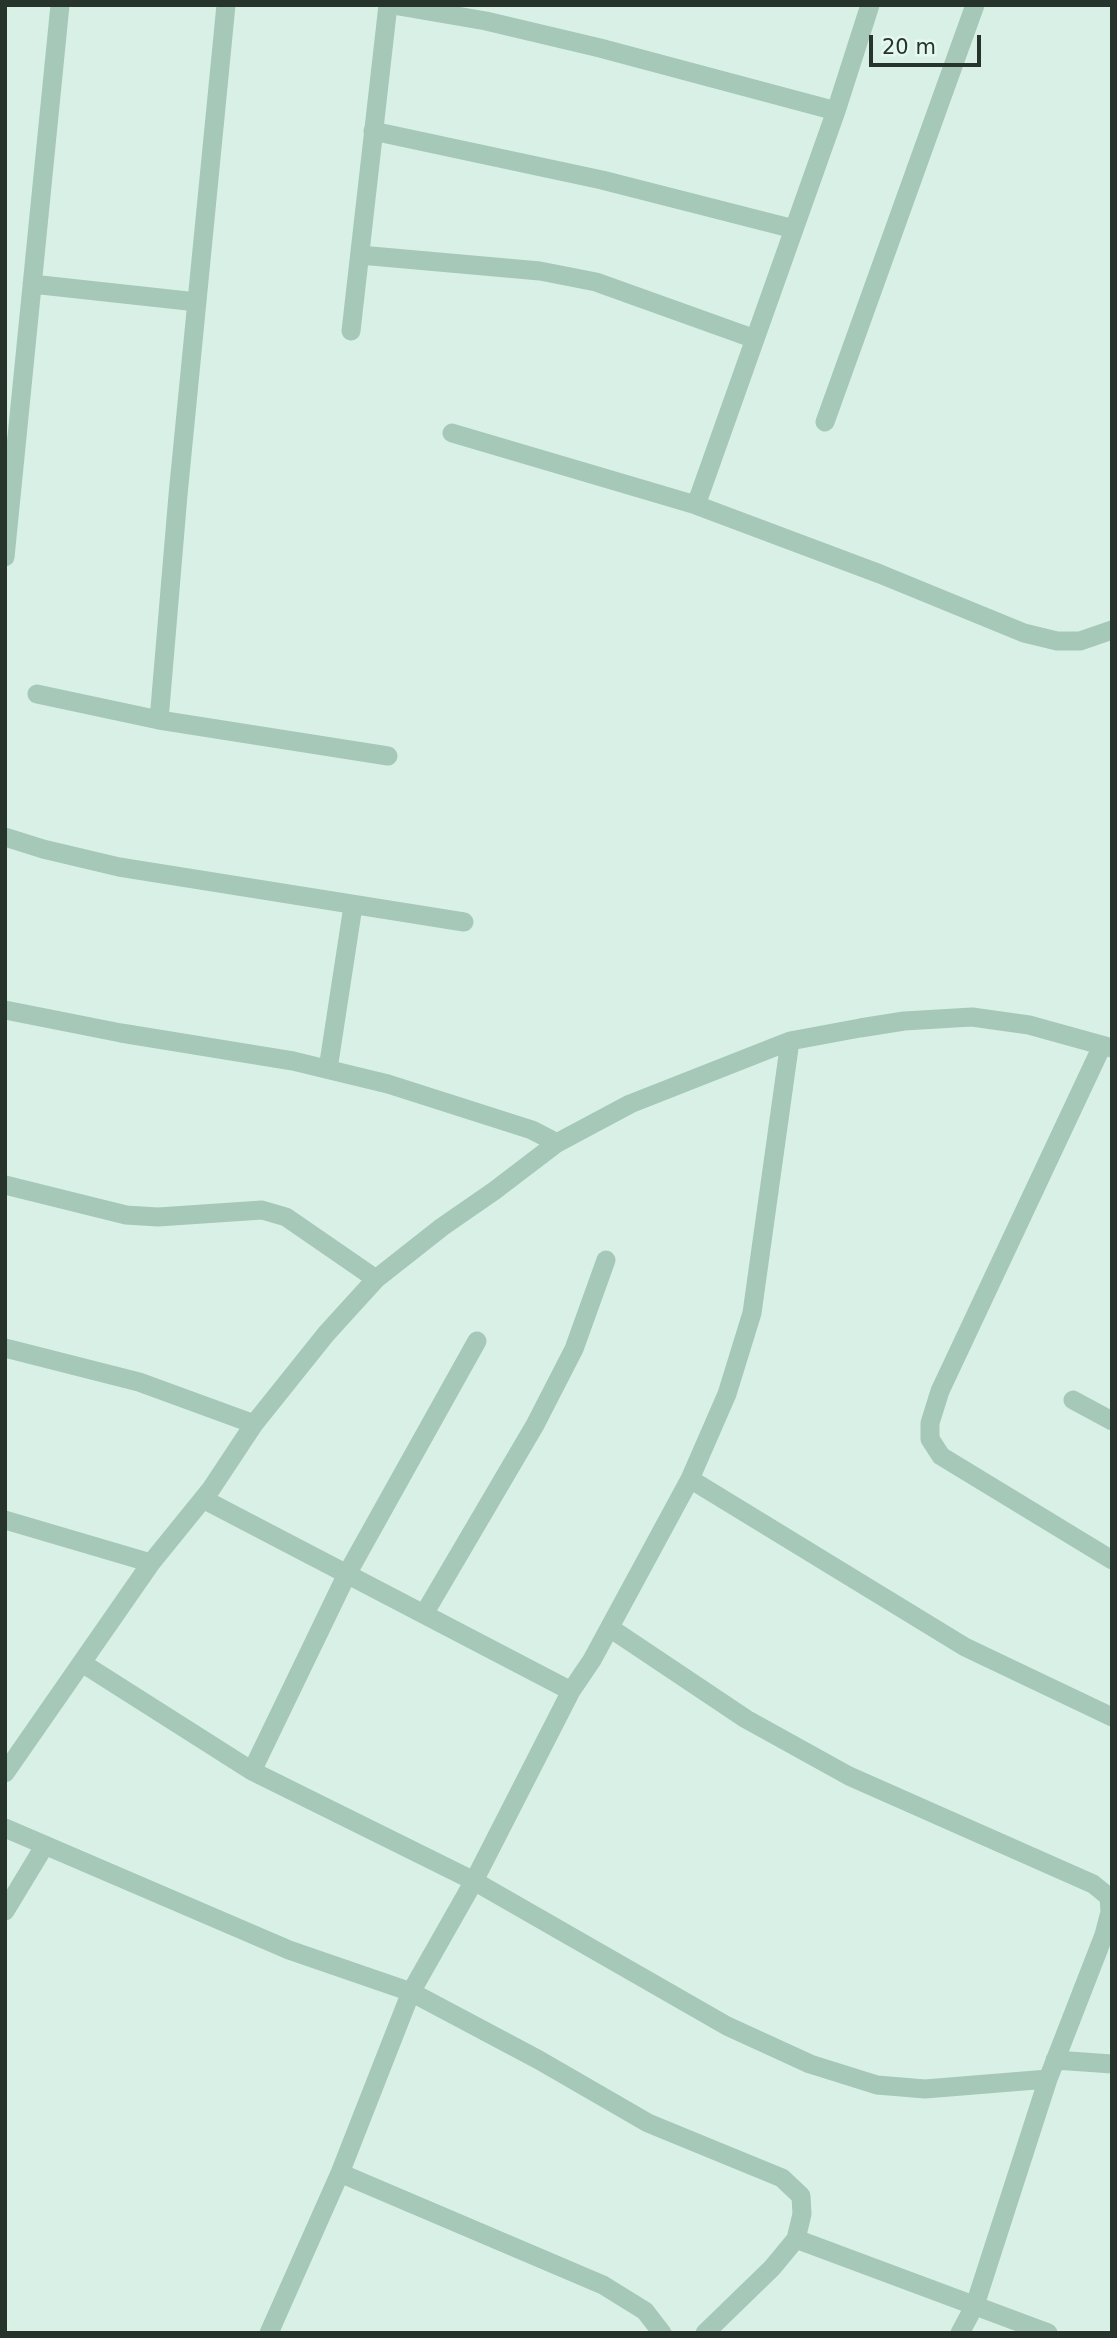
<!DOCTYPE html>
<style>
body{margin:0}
#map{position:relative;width:1117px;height:2338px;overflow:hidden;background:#d9f0e7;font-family:"DejaVu Sans",sans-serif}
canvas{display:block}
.frame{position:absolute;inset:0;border:7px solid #26342c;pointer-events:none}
.scale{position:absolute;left:869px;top:35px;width:112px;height:32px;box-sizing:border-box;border:4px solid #26342c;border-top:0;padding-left:9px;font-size:21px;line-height:24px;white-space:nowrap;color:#26342c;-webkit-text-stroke:5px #e5f8f1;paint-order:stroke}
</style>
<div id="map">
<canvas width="1117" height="2338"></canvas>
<div class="frame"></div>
<div class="scale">20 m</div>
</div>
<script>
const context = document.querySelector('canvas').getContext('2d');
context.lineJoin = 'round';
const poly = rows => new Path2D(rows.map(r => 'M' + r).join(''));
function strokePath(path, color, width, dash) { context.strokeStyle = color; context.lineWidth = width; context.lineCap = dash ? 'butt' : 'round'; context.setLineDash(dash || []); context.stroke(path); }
strokePath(poly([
 [393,5,486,21,600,48,836,111],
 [373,131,602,180,794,229],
 [360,255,540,271,596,282,755,339],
 [32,284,197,302],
 [351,331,388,5],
 [825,422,975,5],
 [452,433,696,505,880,574,1024,633,1057,641,1080,641,1112,630],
 [696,505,836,111,870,5],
 [5,557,60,5],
 [37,694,159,720,388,756],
 [159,720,178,495,226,5],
 [5,837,43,849,119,867,464,922],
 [5,1010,121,1033,293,1061,388,1084,532,1130,557,1143],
 [1102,1046,940,1391,930,1423,930,1439,941,1456,1112,1560],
 [328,1069,353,906],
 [5,1185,126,1215,158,1217,262,1210,286,1217,376,1279],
 [5,1348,139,1382,254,1424],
 [1073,1400,1112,1421],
 [690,1479,965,1647,1112,1717],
 [203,1499,571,1691],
 [5,1520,151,1563],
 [424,1614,535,1425,574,1349,606,1260],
 [610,1628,746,1719,849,1776,1093,1884,1109,1897,1110,1912,1104,1935,1048,2079,975,2305,960,2333],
 [82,1663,252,1771,474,1881,727,2026,810,2064,877,2085,925,2089,1048,2079],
 [252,1771,347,1574,477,1341],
 [5,1773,151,1563,211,1489,254,1424,326,1334,376,1279,442,1227,494,1191,557,1143,630,1104,790,1041,860,1028,904,1021,972,1017,1029,1025,1112,1048],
 [5,1828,289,1950,411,1992,539,2060,648,2123,782,2178,801,2196,802,2214,796,2239,772,2268,705,2333],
 [5,1911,45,1845],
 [1055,2060,1112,2064],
 [340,2173,603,2285,645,2311,662,2333],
 [796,2239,1048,2333],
 [269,2333,340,2173,411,1992,474,1881,571,1691,592,1660,690,1479,727,1394,752,1313,790,1041]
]), '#a5c8b8', 19);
</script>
